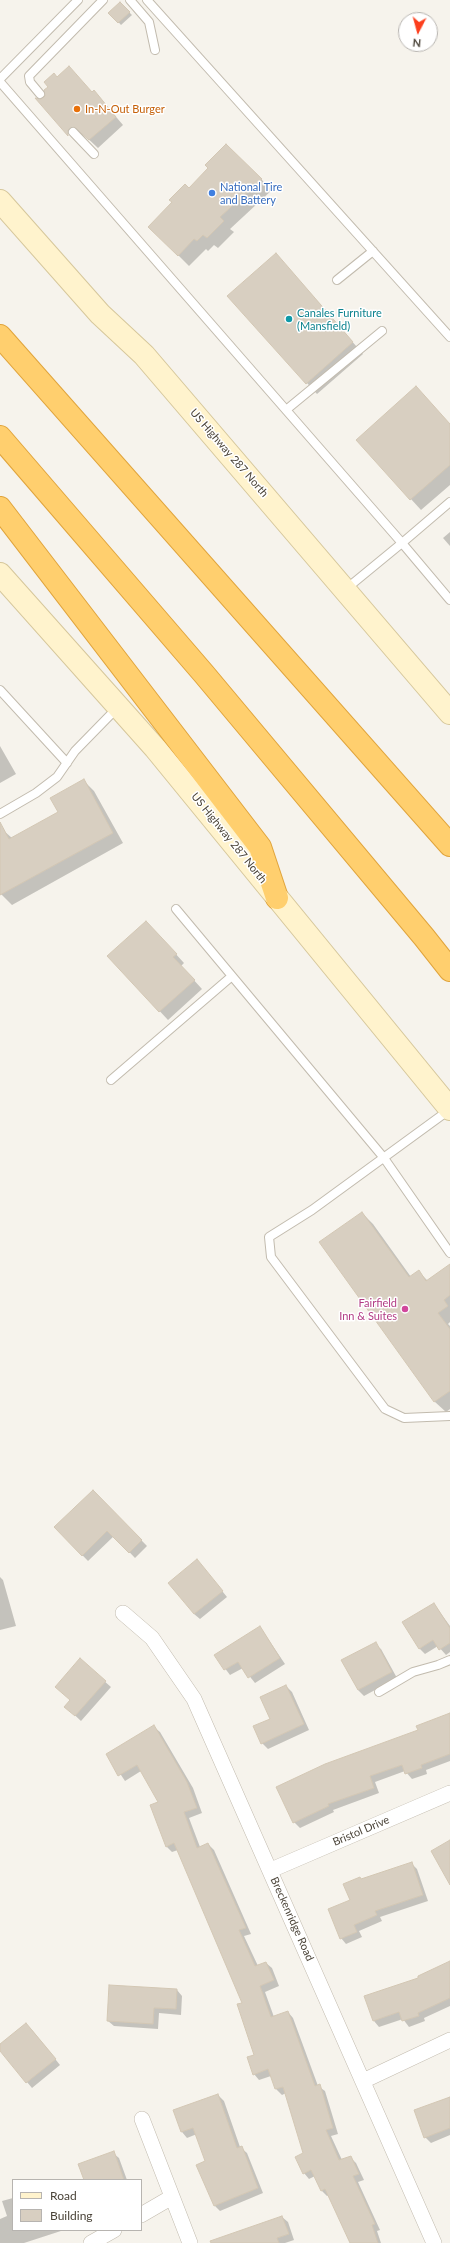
<!DOCTYPE html>
<style>
body{margin:0}
#map{position:relative;width:450px;height:2243px;overflow:hidden;background:#f6f3ec;font-family:Lato,sans-serif}
canvas{display:block}
.legend{position:absolute;left:12px;top:2179px;width:130px;height:52px;box-sizing:border-box;background:#fff;border:1px solid #b7b4b0;margin:0;padding:5px 7px;list-style:none;font-size:12px;color:#4b4439}
.legend li{display:flex;align-items:center;gap:8px;height:20px}
.legend b{width:20px;border:1px solid #b7b4b0}
.north{position:absolute;left:398px;top:12px;width:40px;height:40px;box-sizing:border-box;background:#fff;border:1px solid #b7b4b0;border-radius:50%;rotate:186deg;font-size:11px;font-weight:700;line-height:16px;text-align:center;color:#4b4439}
.north::after{content:'';display:block;margin:auto;width:14px;height:18px;background:#fc3f1d;clip-path:polygon(50% 0,100% 100%,50% 72%,0 100%)}
</style>
<div id="map">
<canvas width="450" height="2243"></canvas>
<ul class="legend">
<li><b style="height:5px;background:#fff3cd"></b>Road</li>
<li><b style="height:11px;background:#d8cfc1"></b>Building</li>
</ul>
<div class="north">N</div>
</div>
<script>
const context = document.querySelector('canvas').getContext('2d');
context.lineJoin = 'round';
function fill(path, color) { context.fillStyle = color; context.fill(path, 'evenodd'); }
const poly = rows => new Path2D(rows.map(r => 'M' + r).join(''));
function strokePath(path, color, width, dash) { context.strokeStyle = color; context.lineWidth = width; context.lineCap = dash ? 'butt' : 'round'; context.setLineDash(dash || []); context.stroke(path); }
function drawText(font, color, halo, rows, align = 'center') {
  context.font = font + ' Lato,sans-serif'; context.lineWidth = 3; context.setLineDash([]); context.textBaseline = 'middle'; context.strokeStyle = halo; context.fillStyle = color; for (const [text, x, y, turn = 0] of rows) {
    context.save(); context.translate(x, y); context.rotate((+turn || 0) * Math.PI / 180); context.textAlign = isNaN(turn) ? turn : align; if (halo) context.strokeText(text, 0, 0); context.fillText(text, 0, 0); context.restore();
  }
}
fill(poly([
 [120,3,132,15,121,25,110,13],
 [57,78,92,93,94,91,123,125,98,148,83,134,76,139,76,142,38,100,42,100,46,97],
 [261,179,272,190,230,229,234,232,218,248,214,245,208,251,206,249,189,266,150,227,189,189],
 [286,265,363,354,317,394,307,383],
 [450,425,450,485,421,510,357,440],
 [450,532,450,546,443,538],
 [0,746,16,774,0,783],
 [84,781,94,791,123,843,12,905,0,893,0,833,4,831,12,838,59,812],
 [154,930,184,963,181,966,202,989,168,1020,109,957],
 [362,1213,373,1224,411,1277,419,1272,428,1281,450,1267,450,1322,448,1324,450,1326,450,1409,446,1412,435,1402,321,1243],
 [93,1491,147,1546,135,1558,114,1536,88,1561,55,1527],
 [202,1566,227,1597,200,1619,194,1614],
 [0,1577,3,1580,16,1626,0,1630],
 [434,1604,450,1626,450,1652,446,1655,438,1646,425,1654,419,1648],
 [260,1627,285,1664,255,1683,243,1668,230,1675,215,1655],
 [375,1644,381,1649,397,1678,364,1696,358,1690,343,1661],
 [80,1660,111,1687,81,1721,66,1707,71,1701],
 [286,1686,292,1692,309,1730,268,1749,262,1743,254,1727,271,1719],
 [450,1714,450,1761,426,1770,427,1774,412,1779,405,1771,375,1782,379,1793,333,1810,334,1812,300,1828,294,1822,278,1788,419,1731],
 [154,1727,160,1732,193,1788,202,1813,189,1818,200,1847,208,1844,214,1850,251,1934,244,1936,258,1966,266,1963,272,1968,279,1986,265,1992,274,2017,288,2012,293,2018,318,2086,325,2091,338,2134,331,2136,342,2160,350,2157,356,2163,364,2180,358,2182,380,2230,377,2231,381,2243,351,2243,329,2195,327,2196,321,2190,315,2176,309,2179,304,2173,304,2154,286,2093,282,2095,276,2089,271,2076,259,2080,254,2074,256,2056,243,2003,178,1850,172,1852,166,1846,160,1802,141,1771,125,1781,107,1754],
 [411,1863,417,1869,428,1901,380,1917,382,1921,359,1931,362,1937,346,1944,341,1938,351,1900,362,1880],
 [450,1962,450,2006,424,2018,425,2021,409,2027,403,2019,379,2027,374,2021,365,1997,420,1978],
 [177,1990,182,1996,181,2015,159,2013,158,2029,114,2026,108,2021],
 [32,2030,60,2065,32,2088,0,2050,0,2045],
 [218,2095,224,2101,240,2147,247,2153,263,2193,220,2211,215,2206,206,2162,197,2134,187,2138,182,2132,174,2110],
 [450,2097,450,2135,431,2143,425,2137,415,2111],
 [113,2153,119,2158,127,2180,85,2180],
 [13,2198,13,2230,64,2230,24,2243,0,2243,0,2219,7,2216,2,2201],
 [282,2217,288,2222,294,2240,285,2243,232,2243]
]), '#0003');
const building = poly([
 [120,2,130,12,118,23,108,13,120,2],
 [69,66,92,92,94,90,116,117,89,140,74,127,68,130,68,136,35,98,41,99,45,96,44,90,48,87,44,82,54,73,57,77,69,66],
 [226,144,262,179,220,217,224,221,207,238,203,235,197,241,194,239,178,256,148,227,172,202,169,200,185,184,189,188,208,168,205,165,226,144],
 [276,253,353,342,306,384,227,296,276,253],
 [416,386,450,424,450,465,410,500,356,440,416,386],
 [84,779,113,833,0,895,0,822,9,839,58,812,50,798,84,779],
 [146,921,177,954,173,957,195,980,159,1012,107,956,146,921],
 [362,1212,409,1277,419,1270,426,1281,450,1264,450,1295,444,1300,448,1306,438,1313,450,1329,450,1391,434,1402,319,1242,362,1212],
 [93,1490,142,1540,129,1553,107,1531,82,1556,54,1527,93,1490],
 [197,1559,223,1591,194,1614,168,1583,197,1559],
 [434,1603,450,1628,450,1643,439,1650,433,1640,419,1649,402,1622,434,1603],
 [260,1626,280,1658,248,1678,238,1662,224,1670,214,1655,260,1626],
 [376,1642,392,1672,358,1690,341,1660,376,1642],
 [80,1658,106,1681,75,1716,64,1707,70,1700,55,1687,80,1658],
 [286,1685,304,1724,261,1744,253,1726,270,1719,260,1697,286,1685],
 [450,1713,450,1754,421,1765,422,1768,405,1774,402,1765,370,1776,374,1788,328,1804,329,1806,293,1823,276,1787,325,1764,418,1730,416,1726,450,1713],
 [154,1725,187,1782,197,1808,184,1812,197,1848,208,1843,246,1928,239,1930,255,1966,266,1962,274,1980,260,1986,271,2017,288,2011,315,2086,320,2084,333,2128,326,2130,339,2160,351,2156,359,2174,353,2176,375,2224,372,2225,378,2243,350,2243,325,2189,321,2191,311,2170,303,2174,295,2157,303,2153,283,2087,275,2089,268,2069,253,2075,247,2057,254,2055,237,2004,242,2003,174,1843,166,1847,150,1805,158,1802,137,1765,118,1776,106,1754,154,1725],
 [450,1840,450,1885,431,1851,450,1840],
 [412,1862,423,1895,375,1911,377,1915,354,1925,357,1932,340,1939,328,1909,350,1900,343,1884,360,1877,361,1879,412,1862],
 [450,1961,450,1998,418,2013,419,2016,402,2021,399,2012,373,2021,364,1996,418,1978,418,1976,450,1961],
 [109,1985,177,1989,176,2009,154,2008,153,2024,107,2021,109,1985],
 [26,2023,56,2059,26,2083,0,2051,0,2044,26,2023],
 [218,2094,237,2148,242,2146,258,2188,214,2206,196,2165,205,2161,193,2128,181,2132,173,2110,218,2094],
 [450,2097,450,2128,424,2138,414,2110,450,2097],
 [114,2151,124,2180,84,2180,78,2164,114,2151],
 [282,2216,289,2234,277,2238,279,2243,211,2243,210,2241,282,2216]
]);
fill(building, '#d8cfc1');
strokePath(building, '#d3c7b4', 1);
const service = poly([
 [130,0,149,22,155,50],
 [147,0,450,337],
 [0,79,78,0],
 [0,82,402,543,346,589],
 [40,94,30,82,29,76,103,0],
 [73,132,94,154],
 [337,280,373,251],
 [286,410,382,331],
 [450,502,402,543,450,600],
 [0,690,67,763],
 [0,814,36,793,57,777,75,751,118,707],
 [176,909,384,1158,450,1253],
 [111,1080,232,976],
 [449,1110,312,1210,269,1237,271,1257,385,1409,404,1418,450,1416],
 [379,1692,413,1672,438,1665,450,1660]
]);
const minor = poly([
 [123,1613,152,1638,194,1699,434,2243],
 [271,1870,450,1793],
 [363,2081,450,2040],
 [142,2119,190,2243],
 [141,2215,172,2197],
 [91,2243,114,2230]
]);
const secondary = poly([
 [0,201,100,314,144,355,450,713],
 [0,574,155,748,450,1109]
]);
const motorway = poly([
 [0,336,450,845],
 [0,437,204,674,424,937,450,970],
 [0,508,260,847,277,898]
]);
strokePath(service, '#c2bbae', 10);
strokePath(minor, '#c2bbae', 16);
strokePath(secondary, '#d6c79b', 24);
strokePath(motorway, '#e0a43c', 24);
strokePath(service, '#fff', 8);
strokePath(minor, '#fff', 15);
strokePath(secondary, '#fff3cd', 22);
strokePath(motorway, '#ffcf6e', 22);
for (const [x, y, r, color] of [
 [77,109,4,"#e8710a"],
 [212,193,4,"#3f7fe0"],
 [289,319,4,"#0f9aa8"],
 [405,1309,4,"#d1479c"]
]) { const dot = new Path2D(); dot.arc(x, y, r, 0, 2 * Math.PI); context.fillStyle = color; context.fill(dot); strokePath(dot, '#fff', 1.5); }
drawText('11px', '#c56008', '#fff', [
 ["In-N-Out Burger",85,109]
], 'left');
drawText('11px', '#366cbe', '#fff', [
 ["National Tire",220,187],
 ["and Battery",220,200]
], 'left');
drawText('11px', '#0d838f', '#fff', [
 ["Canales Furniture",297,313],
 ["(Mansfield)",297,326]
], 'left');
drawText('11px', '#4b4439', '#fff', [
 ["US Highway 287 North",229,453,49],
 ["US Highway 287 North",229,838,51],
 ["Bristol Drive",361,1831,-23],
 ["Breckenridge Road",292,1919,66]
]);
drawText('11px', '#b23c85', '#fff', [
 ["Fairfield",397,1303],
 ["Inn & Suites",397,1316]
], 'right');
</script>
